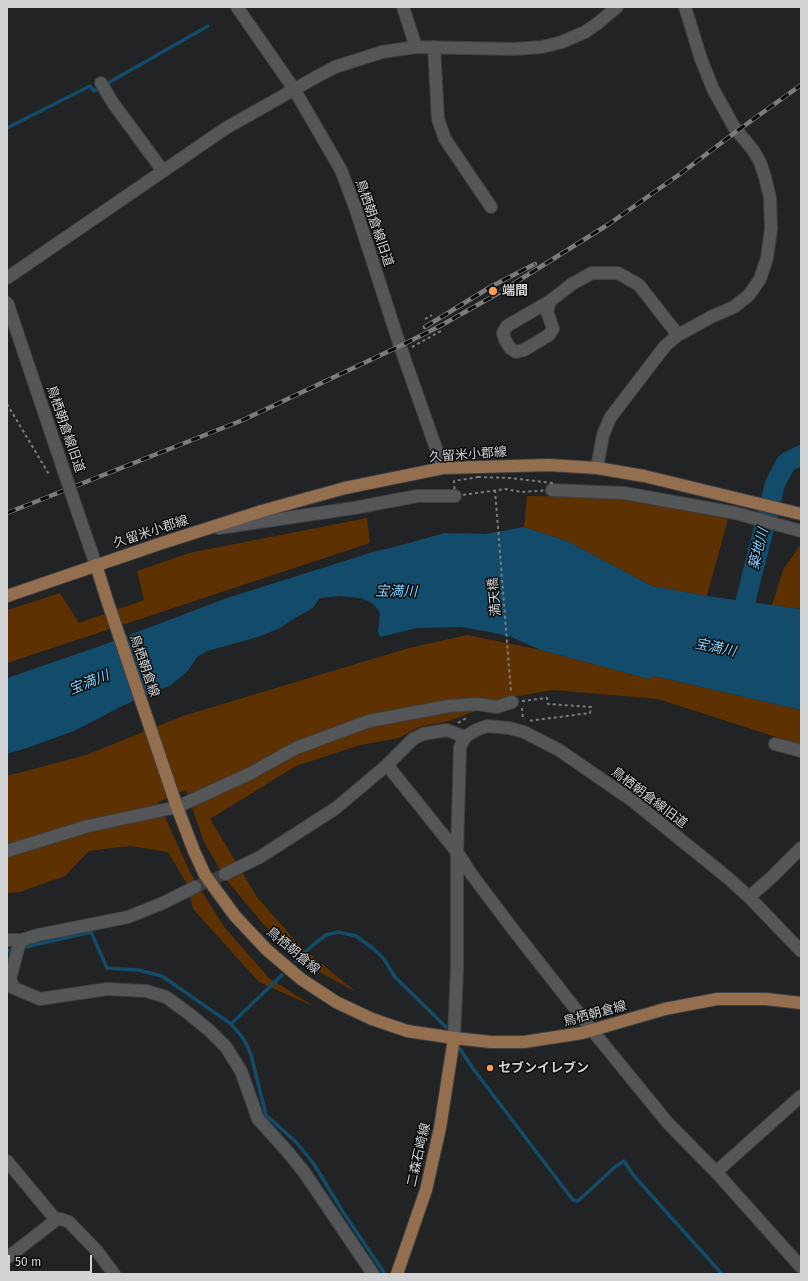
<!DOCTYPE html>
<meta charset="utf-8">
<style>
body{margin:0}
#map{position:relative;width:808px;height:1281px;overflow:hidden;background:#212324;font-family:"Fira Sans",sans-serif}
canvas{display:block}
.frame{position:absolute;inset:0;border:8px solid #d3d4d5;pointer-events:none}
.scale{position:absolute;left:8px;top:1255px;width:84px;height:18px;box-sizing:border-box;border:2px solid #d3d4d5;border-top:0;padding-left:5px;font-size:12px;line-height:14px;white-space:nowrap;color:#d3d4d5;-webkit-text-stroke:3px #0b0c0d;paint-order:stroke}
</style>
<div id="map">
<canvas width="808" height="1281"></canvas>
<div class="frame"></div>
<div class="scale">50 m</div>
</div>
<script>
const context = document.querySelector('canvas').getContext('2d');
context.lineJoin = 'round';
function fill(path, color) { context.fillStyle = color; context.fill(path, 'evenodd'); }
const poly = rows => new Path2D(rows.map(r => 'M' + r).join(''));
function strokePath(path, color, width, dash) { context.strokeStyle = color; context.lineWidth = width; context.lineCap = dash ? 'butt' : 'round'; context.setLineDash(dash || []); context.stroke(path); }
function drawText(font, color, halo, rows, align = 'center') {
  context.font = font + ' "Fira Sans","Noto Sans JP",sans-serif'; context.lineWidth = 3; context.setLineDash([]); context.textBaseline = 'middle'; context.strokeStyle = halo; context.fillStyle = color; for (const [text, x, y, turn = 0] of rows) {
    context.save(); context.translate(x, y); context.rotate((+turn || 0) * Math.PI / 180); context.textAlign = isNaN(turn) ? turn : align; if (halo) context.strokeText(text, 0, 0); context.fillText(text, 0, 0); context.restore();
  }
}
fill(poly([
 [527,496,614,497,728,519,707,596,652,586,567,541,524,527],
 [367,518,370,543,7,663,7,610,60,593,79,623,144,600,137,571,189,553],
 [801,544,801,609,772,605,783,570],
 [467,635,541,650,649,679,654,676,801,710,801,745,658,699,553,690,513,697,449,721,419,727,399,738,360,745,296,766,210,819,257,897,300,946,356,992,312,968,263,924,225,878,204,842,186,790,158,802,191,874,225,928,269,978,315,1007,259,982,193,909,187,884,168,852,130,846,89,851,65,876,20,892,7,893,7,776,86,755,183,716,409,648]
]), '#5e3102');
fill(poly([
 [524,527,567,541,652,586,707,596,801,609,801,710,654,676,649,679,541,650,511,637,485,631,461,627,417,628,380,637,378,632,380,614,377,608,370,602,361,598,339,596,320,598,313,608,295,618,280,628,258,637,207,651,197,657,188,671,171,685,122,706,76,730,30,747,7,754,7,678,103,645,227,598,373,552,402,545,444,533,485,534]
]), '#134c6a');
strokePath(poly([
 [7,128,90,86,94,91,208,26],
 [21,948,91,932,107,968,138,970,162,976,231,1024,239,1033,246,1043,251,1055,266,1115,296,1142,314,1164,343,1212,385,1274],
 [7,951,15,950],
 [296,961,313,945,326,935,338,932,356,936,375,950,384,959,395,977,446,1027],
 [231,1024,282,975],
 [460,1049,474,1070,573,1200,578,1201,615,1167,624,1161,634,1176,722,1274]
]), '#134c6a', 3.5);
strokePath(poly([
 [739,627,775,484,786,463,801,455]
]), '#134c6a', 20);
strokePath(poly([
 [195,887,225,874]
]), '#3c3e3f', 12, [12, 6]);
const minor = poly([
 [237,7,294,89,341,170,355,207,400,346,443,468],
 [403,7,416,47],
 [434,47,438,119,445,139,491,207],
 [101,83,113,103,163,171],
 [7,278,226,128,318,76,335,67,382,52,416,47,513,49,542,47,562,42,585,32,598,23,617,7],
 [550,301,547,311,553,329,549,335,524,350,516,352,510,348,505,340,503,333,507,326,550,301,572,284,592,273,618,273,639,285,678,335],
 [597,468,603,435,610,418,665,346,678,335,713,316,734,307,749,295,760,279,767,258,771,229,770,198,765,177,760,162,753,150,734,127,713,89,701,59,685,7],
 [552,490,624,493,735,513,801,531],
 [78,513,96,565],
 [219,528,354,508,417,496,455,496],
 [775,744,801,751],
 [387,765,457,852,472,875,515,932,592,1030,667,1122,716,1172,801,1267],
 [7,851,88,826,177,807,251,773,296,748,369,721,449,706,477,704,497,707,512,702],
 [225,874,260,857,336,808,387,765,413,739,423,734,447,730,465,737],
 [749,897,772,877,801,848],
 [7,940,22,940],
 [7,985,40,999,107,989,146,991,166,997,188,1013,210,1031,226,1047,241,1071,258,1119,287,1151,304,1172,373,1274],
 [14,988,10,979,19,945,22,940,38,935,128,917,163,903,195,887],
 [454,1038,457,969,457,852,460,747,465,737,476,730,487,726,509,728,524,732,559,750,633,801,728,878,749,897,801,951],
 [7,1161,56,1220],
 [716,1172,801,1096],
 [7,1258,56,1220,61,1219,69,1222,97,1251,114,1274]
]);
const major = poly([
 [96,565,107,600,177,807,194,851,205,875,235,916,267,950,301,979,336,1002,372,1019,407,1031,454,1038,491,1042,524,1042,582,1033,665,1009,717,999,766,999,801,1003],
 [7,596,159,544,262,511,345,488,443,468,549,465,597,468,644,476,801,514],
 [397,1274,426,1190,440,1128,454,1038]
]);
strokePath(minor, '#3e4042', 14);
strokePath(major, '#3e4042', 14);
strokePath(poly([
 [425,319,432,315],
 [412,347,441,331],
 [7,404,50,476],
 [478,477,510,478,552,483,552,490,521,492,506,489,455,496,454,481,478,477],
 [495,490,511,692],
 [522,701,547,698,548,704,591,707,590,713,528,721],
 [522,708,523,720],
 [458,723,468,717]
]), '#7b7d7e', 2, [3, 3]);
strokePath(minor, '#545658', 12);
strokePath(major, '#946f4f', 12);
const rail = poly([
 [425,327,492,286,535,264],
 [7,513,243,420,400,346,440,326,497,294,609,224,680,174,737,131,801,85]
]);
strokePath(rail, '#7a7c7d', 4.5);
strokePath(rail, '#0b0c0d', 3, [9]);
const minorBridge = poly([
 [7,302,78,513]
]);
strokePath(minorBridge, '#3e4042', 14, []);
strokePath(minorBridge, '#545658', 12);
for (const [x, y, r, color] of [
 [493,291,5,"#fa9f50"],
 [490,1068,4,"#fa9f50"]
]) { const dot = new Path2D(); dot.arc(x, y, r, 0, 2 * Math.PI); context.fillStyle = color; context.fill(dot); strokePath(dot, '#0b0c0d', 1.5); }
drawText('13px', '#d3d4d5', '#0b0c0d', [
 ["鳥栖朝倉線旧道",374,223,71],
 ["鳥栖朝倉線旧道",65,429,71],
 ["久留米小郡線",468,455,-4],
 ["久留米小郡線",151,532,-18],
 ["満天橋",495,597,-95],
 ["鳥栖朝倉線",144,666,71],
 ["鳥栖朝倉線旧道",649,798,37],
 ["鳥栖朝倉線",293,951,40],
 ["鳥栖朝倉線",595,1014,-15],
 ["二森石崎線",419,1155,-77]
]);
drawText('bold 13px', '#d3d4d5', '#0b0c0d', [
 ["端間",502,291],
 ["セブンイレブン",498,1068]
], 'left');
drawText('italic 14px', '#85d1ff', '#0b0c0d', [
 ["築地川",759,549,-76],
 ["宝満川",396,592,1],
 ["宝満川",715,648,12],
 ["宝満川",89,683,-22]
]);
</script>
